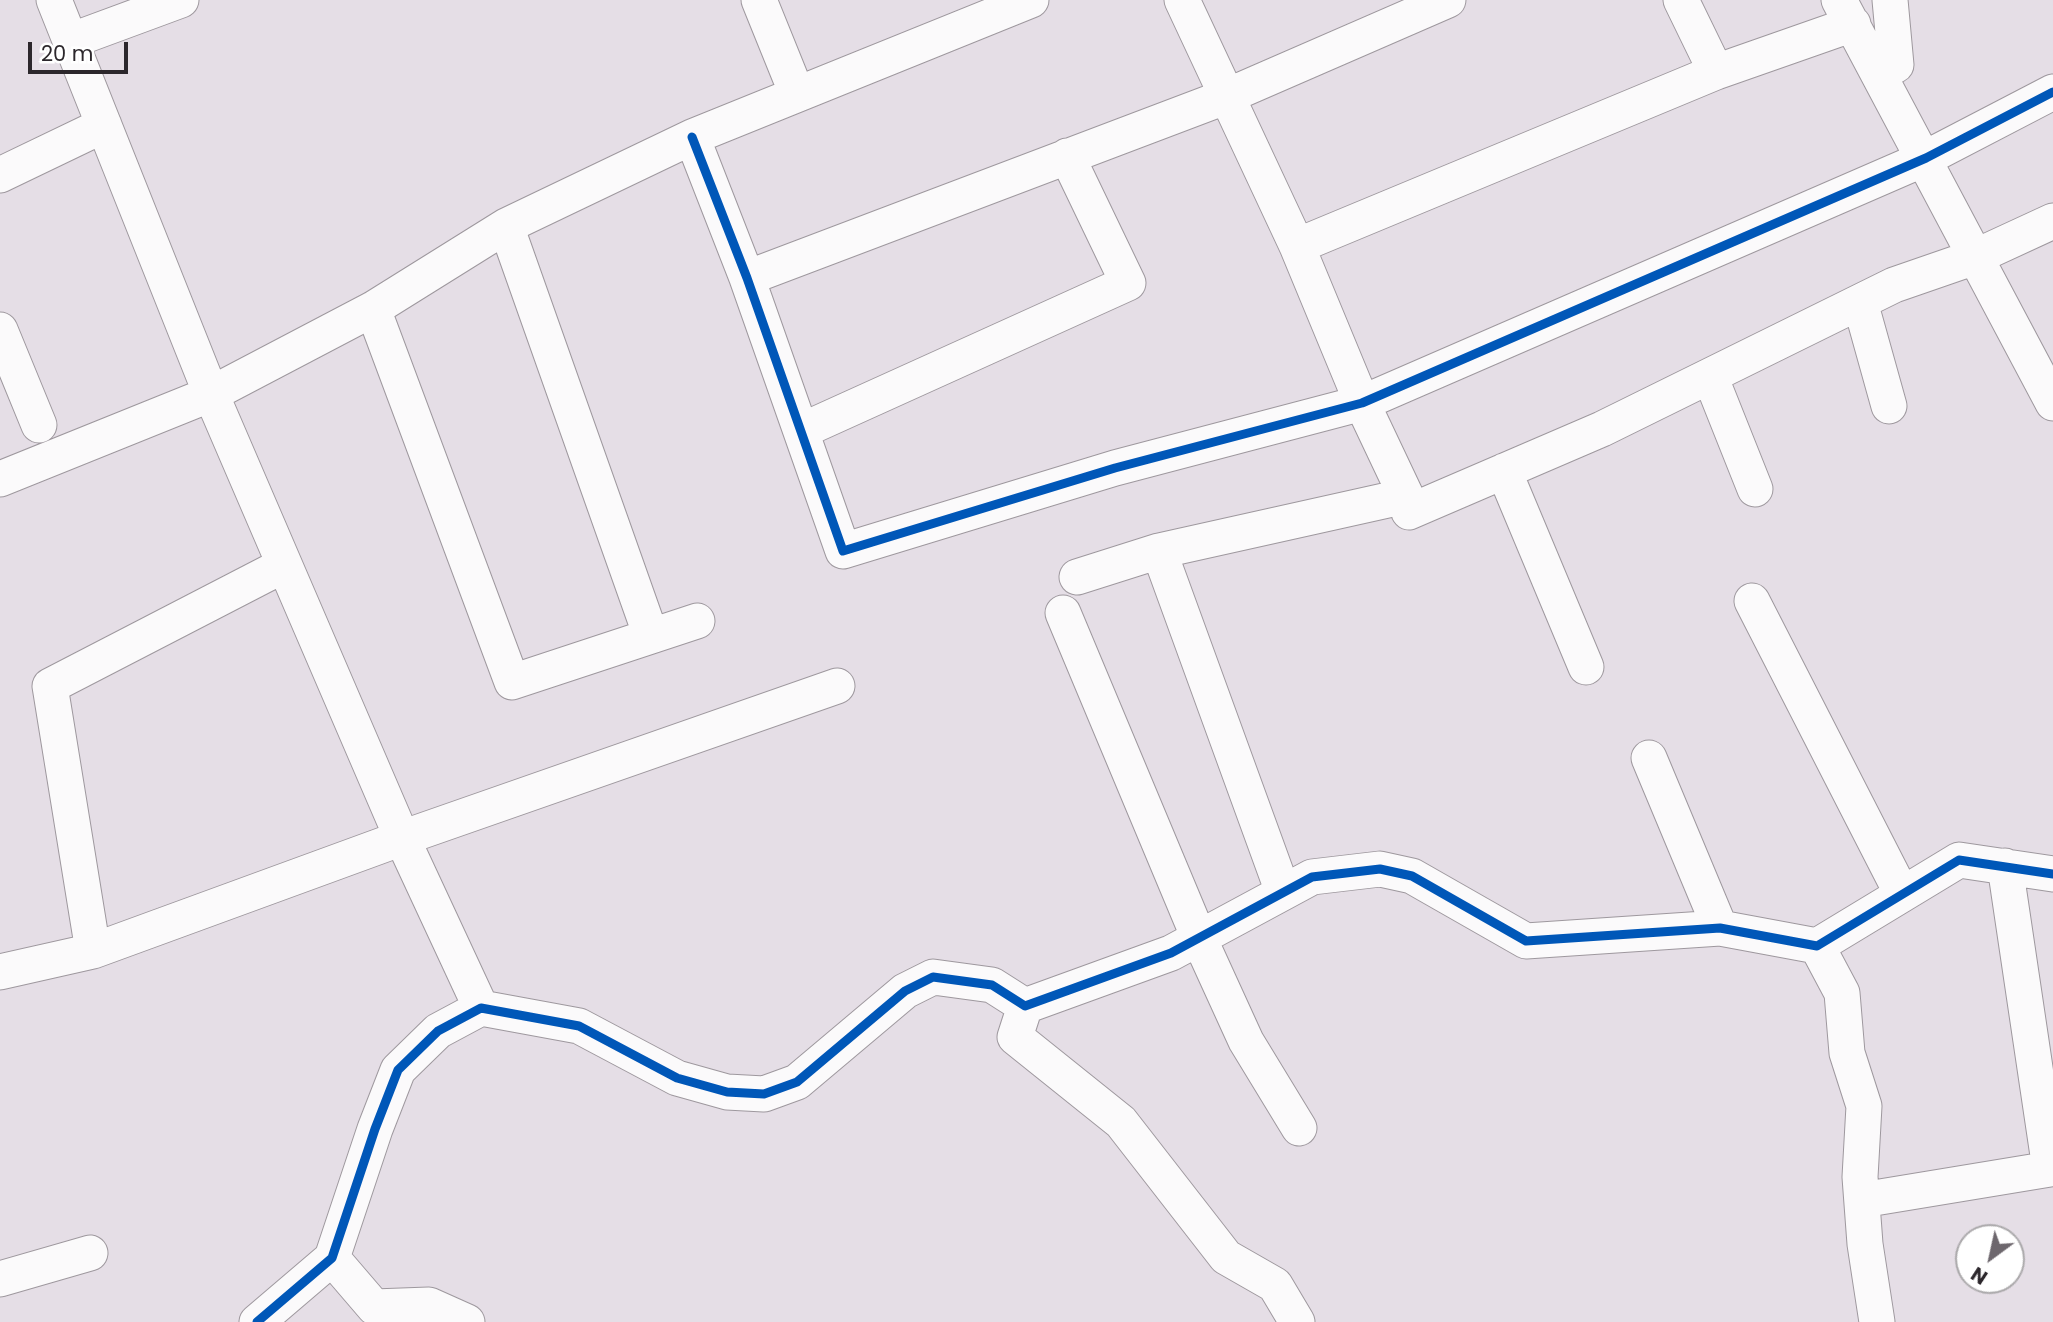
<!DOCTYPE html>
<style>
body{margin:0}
#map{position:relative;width:2053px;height:1322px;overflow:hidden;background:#e5dee6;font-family:Poppins,sans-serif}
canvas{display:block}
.north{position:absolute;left:1955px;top:1224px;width:70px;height:70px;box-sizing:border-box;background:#fff;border:2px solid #aba9ab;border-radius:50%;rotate:213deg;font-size:19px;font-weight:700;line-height:28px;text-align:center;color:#2c272c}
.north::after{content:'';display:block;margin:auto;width:24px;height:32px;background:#6d676d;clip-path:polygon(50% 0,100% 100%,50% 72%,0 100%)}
.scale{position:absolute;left:28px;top:42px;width:100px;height:32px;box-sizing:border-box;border:4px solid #2c272c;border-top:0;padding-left:9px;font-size:21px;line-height:24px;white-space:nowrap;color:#2c272c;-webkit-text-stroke:5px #fff;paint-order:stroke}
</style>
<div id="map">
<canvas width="2053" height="1322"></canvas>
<div class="north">N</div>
<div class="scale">20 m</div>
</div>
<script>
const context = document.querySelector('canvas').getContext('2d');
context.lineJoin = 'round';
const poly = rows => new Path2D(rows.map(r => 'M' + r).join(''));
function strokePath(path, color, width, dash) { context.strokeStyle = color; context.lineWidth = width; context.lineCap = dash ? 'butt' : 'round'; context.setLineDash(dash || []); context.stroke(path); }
const minor = poly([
 [54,0,211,394,402,838,481,1008],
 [759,0,797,94],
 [1182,0,1297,246,1362,403,1406,496],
 [1681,0,1716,72],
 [1839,0,2053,403],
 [70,41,181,0],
 [1880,73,1896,65,1890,0],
 [692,137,747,278,843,551,1115,468,1362,403,1926,158,2053,92],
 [0,175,104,125],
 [506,226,651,636],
 [1297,246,1716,72,1853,24],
 [747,278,1225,97,1448,0],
 [1860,302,1889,406],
 [373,309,512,682,697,621],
 [0,330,39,425],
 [1710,376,1755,489],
 [801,431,1128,283,1067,156],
 [1504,471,1586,667],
 [0,479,211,394,373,309,506,226,692,137,1031,0],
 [1077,577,1159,551],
 [1752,601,1902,894],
 [1063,613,1199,938,1246,1041,1299,1128],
 [1649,758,1720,928],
 [1283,892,1159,551,1406,496,1409,512,1602,429,1894,285,1975,257,2053,221],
 [1817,946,1842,993,1847,1053,1864,1106,1860,1177,1865,1244,1877,1322],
 [93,951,50,686,284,565],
 [0,972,93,951,402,838,837,686],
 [1025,1006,1015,1037,1121,1122,1226,1257,1275,1285,1297,1322],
 [1862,1200,2050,1169,2005,866],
 [332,1258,374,1307,429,1305,467,1322],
 [0,1279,90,1253],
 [257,1322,332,1258,375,1129,398,1070,438,1031,481,1008,579,1026,677,1078,727,1092,764,1094,797,1082,905,991,933,977,992,985,1025,1006,1171,953,1312,877,1380,869,1412,876,1526,941,1720,928,1817,946,1959,860,2053,874]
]);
strokePath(minor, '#9e989e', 37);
strokePath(minor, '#fbfafb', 35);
strokePath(poly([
 [692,137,747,278,843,551,1115,468,1362,403,1926,158,2053,92],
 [257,1322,332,1258,375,1129,398,1070,438,1031,481,1008,579,1026,677,1078,727,1092,764,1094,797,1082,905,991,933,977,992,985,1025,1006,1171,953,1312,877,1380,869,1412,876,1526,941,1720,928,1817,946,1959,860,2053,874]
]), '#0057b8', 9);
</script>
